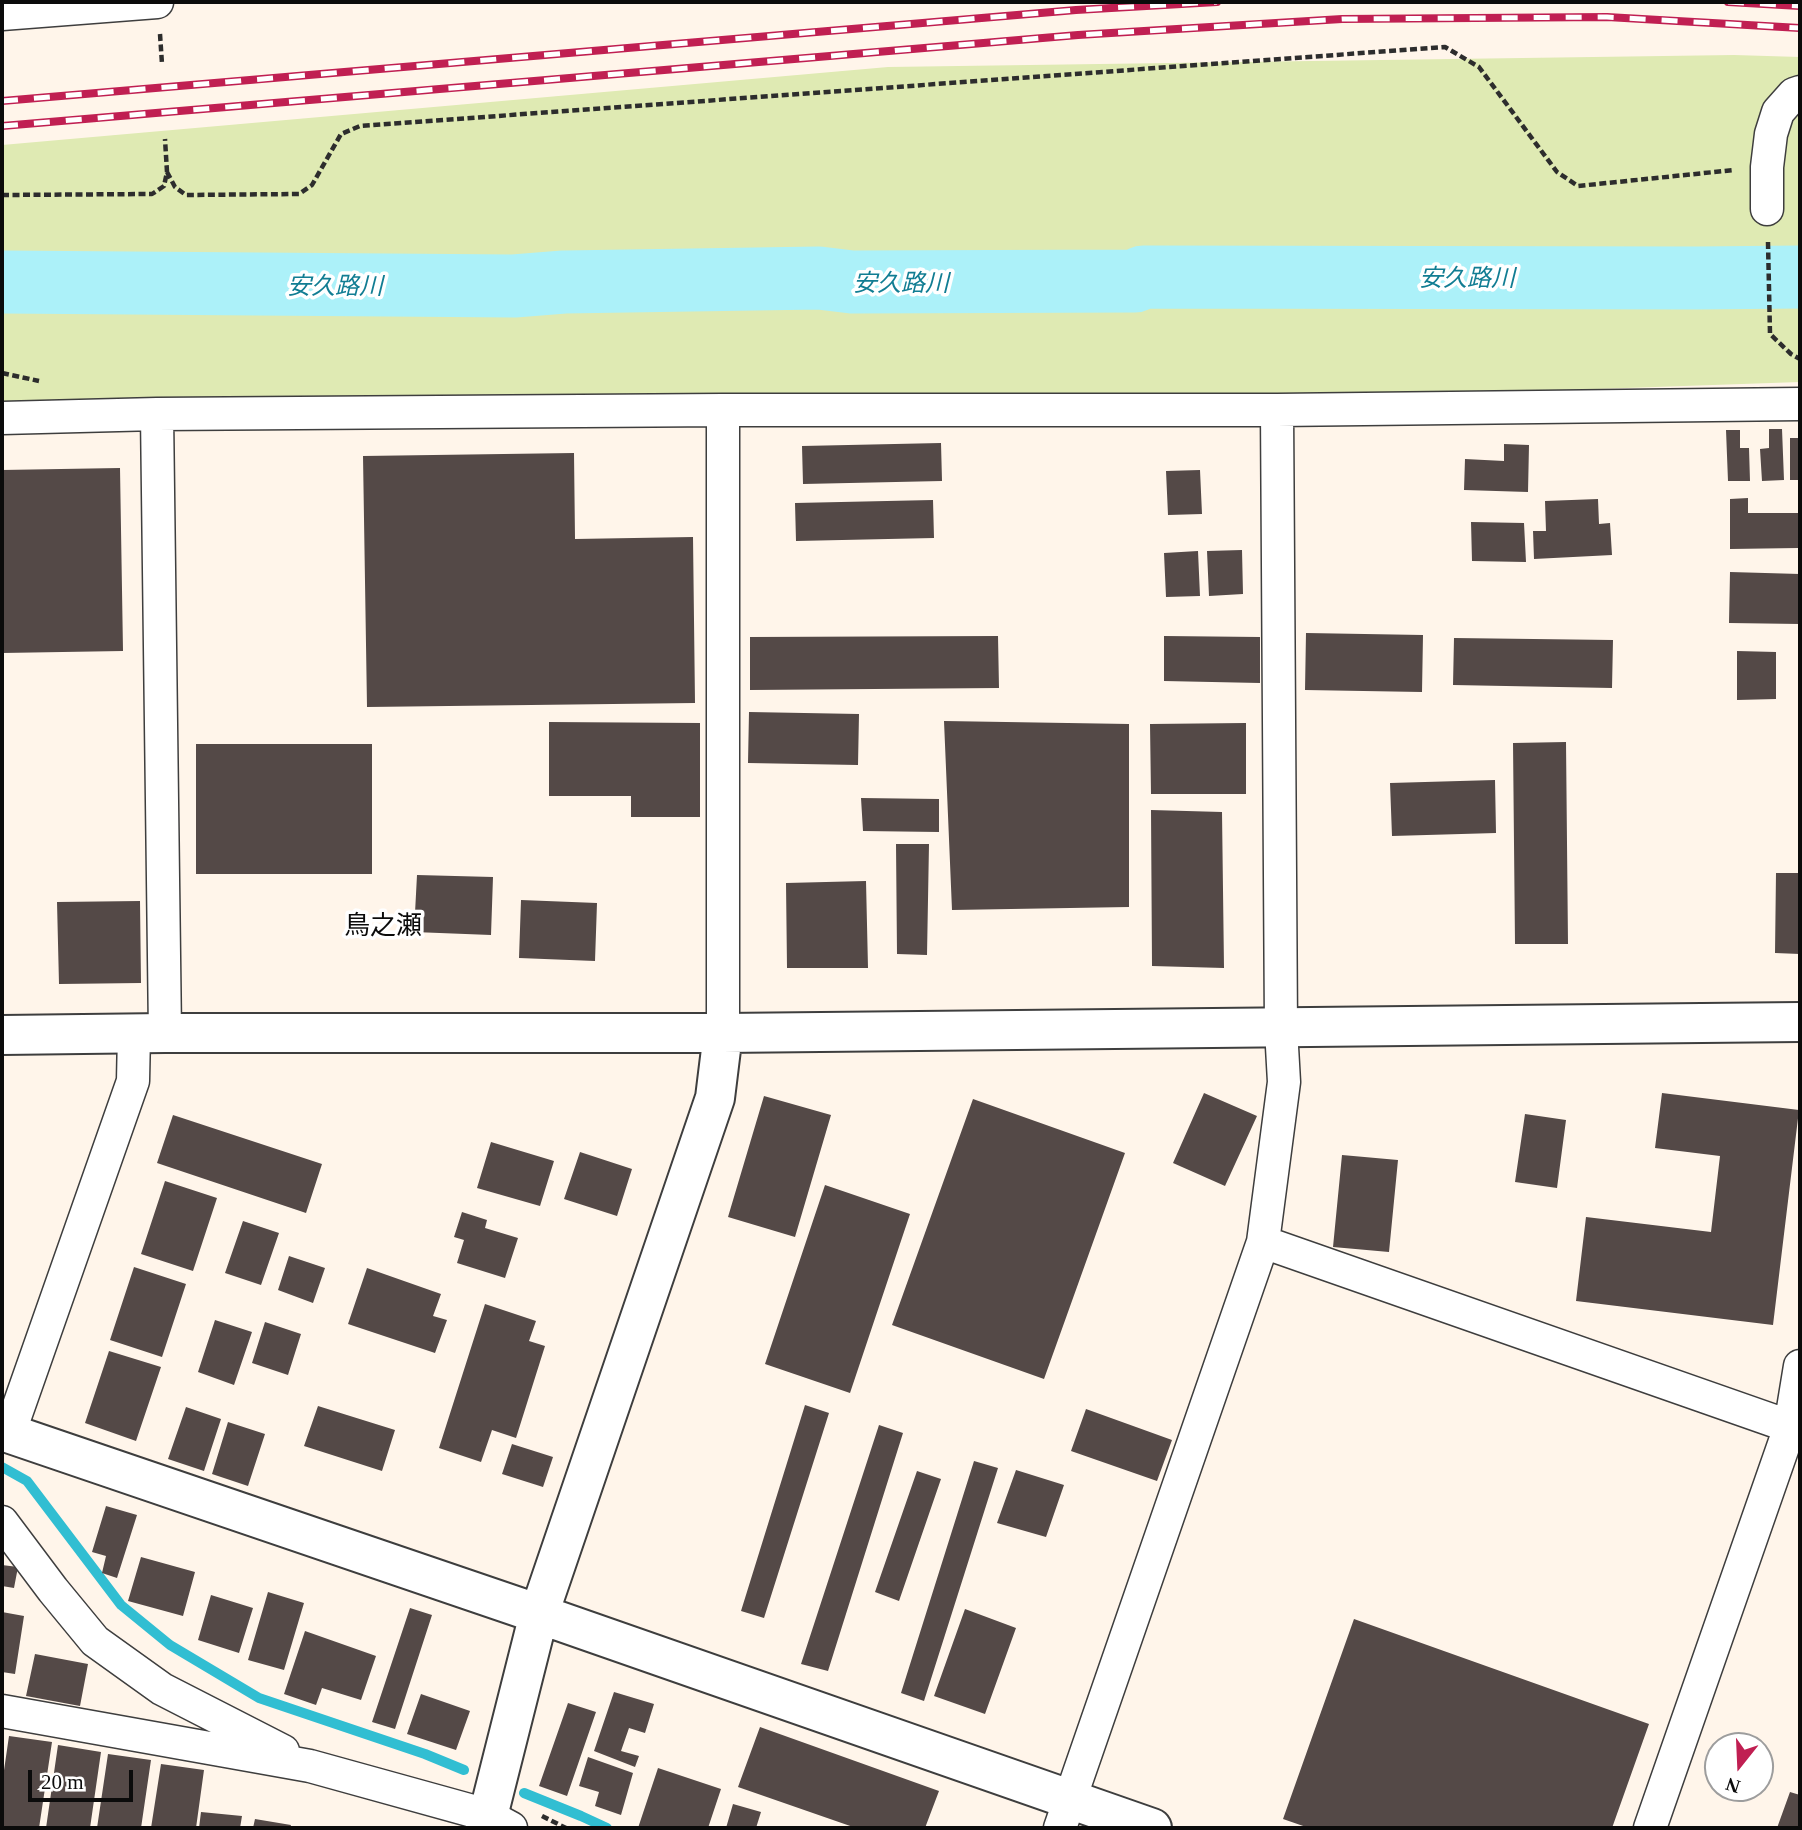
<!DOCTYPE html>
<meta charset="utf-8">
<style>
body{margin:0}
#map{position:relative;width:1802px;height:1830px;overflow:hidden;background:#fff5ea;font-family:Georgia,serif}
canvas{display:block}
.frame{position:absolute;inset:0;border:4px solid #0b0b0b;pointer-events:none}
.north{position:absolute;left:1704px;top:1732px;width:70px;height:70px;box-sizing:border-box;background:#fff;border:2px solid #9d9d9d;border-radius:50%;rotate:198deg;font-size:19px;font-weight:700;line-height:28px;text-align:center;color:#0b0b0b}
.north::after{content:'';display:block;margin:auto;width:24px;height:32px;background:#c01f52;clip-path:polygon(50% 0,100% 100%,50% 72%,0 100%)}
.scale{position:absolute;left:28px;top:1770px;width:105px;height:32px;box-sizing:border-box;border:4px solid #0b0b0b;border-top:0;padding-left:9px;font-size:21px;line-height:24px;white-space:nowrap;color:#0b0b0b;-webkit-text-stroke:5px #fff;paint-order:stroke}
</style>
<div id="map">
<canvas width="1802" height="1830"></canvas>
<div class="frame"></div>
<div class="north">N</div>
<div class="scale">20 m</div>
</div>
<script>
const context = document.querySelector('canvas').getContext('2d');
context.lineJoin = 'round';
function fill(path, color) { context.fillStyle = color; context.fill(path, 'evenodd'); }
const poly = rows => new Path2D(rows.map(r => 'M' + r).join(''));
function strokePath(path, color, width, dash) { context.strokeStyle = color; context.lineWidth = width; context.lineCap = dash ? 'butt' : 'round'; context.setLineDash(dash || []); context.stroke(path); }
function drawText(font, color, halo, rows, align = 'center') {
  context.font = font + ' Georgia,"Noto Sans JP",serif'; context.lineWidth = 7; context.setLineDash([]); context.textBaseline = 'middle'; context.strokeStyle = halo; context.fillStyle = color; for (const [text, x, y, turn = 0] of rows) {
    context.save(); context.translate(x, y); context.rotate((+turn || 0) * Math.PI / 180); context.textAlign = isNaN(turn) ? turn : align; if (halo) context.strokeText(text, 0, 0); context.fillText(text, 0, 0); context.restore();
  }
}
fill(poly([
 [1734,55,1800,57,1800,382,1219,402,2,419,2,145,888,67]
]), '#dfeab3');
strokePath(poly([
 [2,1467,27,1481,121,1605,170,1645,259,1698,425,1754,464,1770],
 [524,1793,581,1816,607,1828]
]), '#31bed2', 10);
strokePath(poly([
 [2,282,514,286,564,282,819,278,852,282,1135,281,1143,277,1697,278,1800,277]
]), '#acf1f9', 63);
fill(poly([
 [1769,429,1782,429,1784,480,1762,481,1760,449,1769,448],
 [1726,430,1740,430,1740,448,1749,448,1750,481,1728,481],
 [1790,438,1800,438,1800,480,1790,480],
 [941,443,942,481,803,484,802,446],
 [1504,444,1529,445,1528,492,1464,490,1465,459,1504,461],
 [574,453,575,539,693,537,695,703,367,707,363,456],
 [120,468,123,651,2,653,2,470],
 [1200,470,1202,514,1168,515,1166,471],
 [1748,498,1748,513,1798,513,1798,548,1730,549,1730,499],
 [1598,499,1599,524,1610,523,1612,555,1534,559,1533,531,1546,531,1545,501],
 [933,500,934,538,796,541,795,503],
 [1471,522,1524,523,1526,562,1472,561],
 [1242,550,1243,594,1209,596,1207,551],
 [1198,551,1200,596,1166,597,1164,553],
 [1730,572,1800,574,1800,624,1729,623],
 [1306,633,1423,635,1422,692,1305,690],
 [998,636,999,688,750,690,750,637],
 [1164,636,1260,637,1260,683,1164,681],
 [1454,638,1613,640,1612,688,1453,685],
 [1737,651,1776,652,1776,699,1737,700],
 [749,712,859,714,858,765,748,763],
 [944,721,1129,724,1129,907,952,910],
 [549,722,700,723,700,817,631,817,631,796,549,796],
 [1246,723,1246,794,1151,794,1150,724],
 [1566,742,1568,944,1515,944,1513,743],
 [196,744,372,744,372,874,196,874],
 [1495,780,1496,833,1392,836,1390,783],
 [861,798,939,799,939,832,863,831],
 [1151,810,1222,812,1224,968,1152,966],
 [896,844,929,844,927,955,897,954],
 [1776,873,1800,873,1800,954,1775,953],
 [417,875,493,877,491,935,414,932],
 [866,881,868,968,787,968,786,883],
 [521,900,597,903,595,961,519,958],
 [140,901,141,983,59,984,57,902],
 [1204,1093,1257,1116,1225,1186,1173,1163],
 [1662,1093,1799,1110,1773,1325,1576,1301,1586,1217,1711,1232,1720,1156,1655,1148],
 [764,1096,831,1115,795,1237,728,1217],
 [973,1099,1125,1153,1044,1379,892,1325],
 [1525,1114,1566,1120,1557,1188,1515,1182],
 [173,1115,322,1164,306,1213,157,1163],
 [491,1142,554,1161,540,1206,477,1188],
 [580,1152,632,1169,617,1216,564,1199],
 [1342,1155,1398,1160,1389,1252,1333,1247],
 [165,1181,217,1198,193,1271,141,1254],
 [825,1185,910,1214,850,1393,765,1364],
 [462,1212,487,1220,485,1228,518,1238,505,1278,457,1263,464,1240,454,1237],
 [243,1221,279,1233,261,1285,225,1273],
 [289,1256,325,1268,313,1303,278,1290],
 [134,1267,186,1284,162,1357,110,1340],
 [367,1268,441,1294,433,1316,447,1320,435,1353,348,1324],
 [485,1304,536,1321,529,1341,545,1346,516,1438,492,1430,481,1462,439,1448],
 [215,1320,252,1332,234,1385,198,1372],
 [265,1322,301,1334,288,1375,252,1363],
 [109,1351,161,1367,136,1441,85,1423],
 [805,1405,829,1413,764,1618,741,1611],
 [318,1406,395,1430,382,1471,304,1446],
 [186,1407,221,1419,204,1471,168,1459],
 [1086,1409,1172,1440,1157,1481,1071,1451],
 [228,1422,265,1434,248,1486,212,1474],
 [879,1425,903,1433,828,1671,801,1664],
 [512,1444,553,1457,543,1487,502,1474],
 [974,1461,998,1468,924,1701,901,1693],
 [1016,1470,1064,1485,1046,1537,997,1523],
 [917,1471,941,1479,899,1601,875,1592],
 [106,1506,137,1515,117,1578,102,1573,106,1556,92,1552],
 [141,1557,195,1572,183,1616,128,1601],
 [2,1565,18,1567,14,1588,2,1586],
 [268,1592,304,1603,284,1670,248,1660],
 [211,1595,253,1608,239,1653,198,1640],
 [410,1608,432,1615,395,1729,372,1722],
 [965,1609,1016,1628,985,1714,934,1696],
 [2,1612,24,1616,15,1674,2,1672],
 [1354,1619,1649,1724,1612,1828,1309,1828,1283,1819],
 [305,1631,376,1656,361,1700,322,1688,316,1705,284,1694],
 [35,1654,88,1664,80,1706,26,1696],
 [614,1692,654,1704,645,1733,629,1728,621,1751,639,1756,635,1767,594,1751],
 [421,1694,470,1711,456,1750,407,1734],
 [568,1703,596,1712,567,1796,539,1786],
 [760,1727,939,1791,925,1828,856,1828,738,1787],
 [9,1736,52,1742,39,1828,2,1828,2,1784],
 [58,1745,101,1752,90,1828,46,1828],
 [108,1754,151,1760,141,1828,97,1828],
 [588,1757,633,1773,621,1815,595,1806,599,1792,579,1786],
 [161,1764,204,1770,196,1828,151,1828],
 [658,1768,721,1789,708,1828,638,1828],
 [1790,1792,1800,1795,1800,1828,1777,1828],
 [733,1804,761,1812,756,1828,726,1828],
 [201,1812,242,1816,240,1828,199,1828],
 [255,1819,291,1825,290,1828,253,1828]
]), '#544947');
const minor = poly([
 [2,14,157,2],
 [1767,209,1767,167,1771,134,1778,112,1794,94,1800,92],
 [157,414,165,1033],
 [2,418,157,414,723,410,1277,410,1800,404],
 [723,1033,723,410],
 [1263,1242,1800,1430],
 [9,1434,133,1081,134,1034],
 [2,1522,53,1590,95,1641,162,1689,283,1751],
 [2,1711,310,1766,487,1815,511,1828],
 [1060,1828,1263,1242,1284,1082,1281,1029,1277,410],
 [1650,1828,1790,1427,1800,1366]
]);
const tertiary = poly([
 [2,1035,165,1033,723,1033,1800,1022],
 [2,1431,539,1614,1152,1828],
 [485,1828,539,1614,715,1098,723,1033]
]);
strokePath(minor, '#3e3e3e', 35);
strokePath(tertiary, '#3e3e3e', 42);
strokePath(poly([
 [160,34,162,64],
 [167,172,175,187,186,195,299,194,312,185,341,134,360,126,1445,47,1479,67,1557,172,1578,186,1734,170],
 [2,195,152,194,164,186,167,172,165,139],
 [1768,242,1770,334,1791,354,1800,359],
 [2,373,39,381],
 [542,1816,566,1828]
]), '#2d2d2d', 4.5, [7, 3.5]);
strokePath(minor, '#fff', 32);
strokePath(tertiary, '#fff', 38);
const rail = poly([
 [1728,2,1800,6],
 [2,101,1076,10,1217,2],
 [2,126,1078,35,1342,19,1607,17,1800,28]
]);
strokePath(rail, '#c01f52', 8);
strokePath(rail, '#fff', 5, [16]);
drawText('italic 24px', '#117d93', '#fff', [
 ["安久路川",1467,277],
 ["安久路川",901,282],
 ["安久路川",335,285]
]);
drawText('26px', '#0b0b0b', '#fff', [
 ["鳥之瀬",383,924]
]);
</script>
